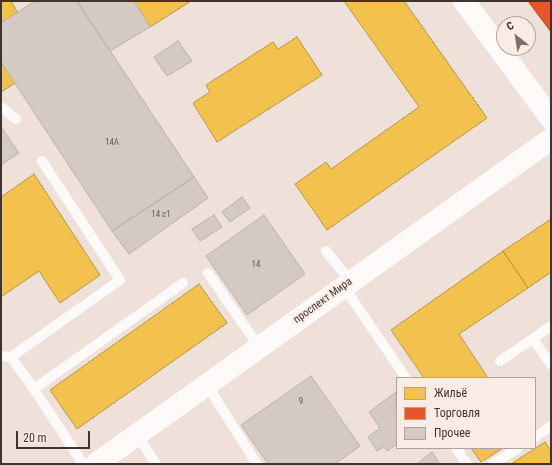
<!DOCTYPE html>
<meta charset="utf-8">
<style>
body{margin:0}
#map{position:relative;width:552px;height:465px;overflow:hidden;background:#efe0d9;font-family:"Roboto Condensed",sans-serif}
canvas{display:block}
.frame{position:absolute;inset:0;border:2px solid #3f3430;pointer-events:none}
.legend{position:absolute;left:396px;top:377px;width:140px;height:72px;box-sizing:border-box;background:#fdece5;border:1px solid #b1a29d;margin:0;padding:5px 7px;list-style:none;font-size:12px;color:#3f3430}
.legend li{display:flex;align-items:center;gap:8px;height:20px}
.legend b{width:20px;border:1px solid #b1a29d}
.north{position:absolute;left:496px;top:16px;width:40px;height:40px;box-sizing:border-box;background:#fdece5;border:1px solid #b1a29d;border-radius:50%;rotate:330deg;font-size:11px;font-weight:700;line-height:16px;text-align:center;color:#3f3430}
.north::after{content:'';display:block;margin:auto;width:14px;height:18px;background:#7d706b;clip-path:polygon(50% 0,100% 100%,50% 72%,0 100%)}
.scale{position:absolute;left:16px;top:431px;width:74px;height:18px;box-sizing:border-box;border:2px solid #3f3430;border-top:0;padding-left:5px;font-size:12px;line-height:14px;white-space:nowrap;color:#3f3430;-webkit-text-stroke:3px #fdece5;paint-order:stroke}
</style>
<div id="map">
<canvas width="552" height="465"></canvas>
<div class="frame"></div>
<ul class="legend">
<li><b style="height:11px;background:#f2c14e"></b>Жильё</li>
<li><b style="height:11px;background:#e4572e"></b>Торговля</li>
<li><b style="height:11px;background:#d5c9c3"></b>Прочее</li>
</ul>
<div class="north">С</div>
<div class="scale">20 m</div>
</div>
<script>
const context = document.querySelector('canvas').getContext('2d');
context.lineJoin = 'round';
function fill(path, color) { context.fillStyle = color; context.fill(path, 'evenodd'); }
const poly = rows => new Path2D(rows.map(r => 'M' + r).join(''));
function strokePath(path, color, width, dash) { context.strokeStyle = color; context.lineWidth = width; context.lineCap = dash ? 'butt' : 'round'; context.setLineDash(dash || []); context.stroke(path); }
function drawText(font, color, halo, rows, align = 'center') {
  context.font = font + ' "Roboto Condensed",sans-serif'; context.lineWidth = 4; context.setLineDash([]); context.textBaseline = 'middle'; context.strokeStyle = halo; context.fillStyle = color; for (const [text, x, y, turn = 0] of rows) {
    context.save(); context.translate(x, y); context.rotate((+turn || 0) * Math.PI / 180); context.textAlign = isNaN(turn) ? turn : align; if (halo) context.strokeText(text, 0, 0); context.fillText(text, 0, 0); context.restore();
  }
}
const homes = poly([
 [1,1,11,1,18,13,1,23,1,1],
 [134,1,191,1,150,27,134,1],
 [344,1,404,1,487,118,327,230,295,184,326,162,331,169,419,107,344,1],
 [297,37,322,75,217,142,193,103,210,92,206,85,273,42,278,49,297,37],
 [1,62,15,83,1,92,1,62],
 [34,174,100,275,60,303,39,271,1,297,1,197,34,174],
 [551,219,551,272,528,288,503,251,551,219],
 [503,251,528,288,459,334,488,378,424,378,391,330,503,251],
 [199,284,227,323,77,429,50,390,199,284],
 [545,442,551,451,551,464,511,464,545,442],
 [471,448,503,448,481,462,471,448]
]);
fill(homes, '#f2c14e');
strokePath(homes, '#bc9745', 1);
const shops = poly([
 [528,1,551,1,551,32,528,1]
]);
fill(shops, '#e4572e');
strokePath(shops, '#b24c2f', 1);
const building = poly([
 [35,1,77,1,194,177,112,231,1,62,1,23,35,1],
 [77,1,134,1,150,27,110,51,77,1],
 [178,41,192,61,167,76,154,57,178,41],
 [2,128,19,153,1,165,1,129,2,128],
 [194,177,208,198,129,254,112,231,194,177],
 [242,197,250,208,230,222,222,212,242,197],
 [214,215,222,227,200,241,192,229,214,215],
 [264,215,305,274,247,315,206,256,264,215],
 [311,376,360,446,335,464,268,464,241,425,311,376],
 [396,392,397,444,387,451,384,447,377,451,368,437,380,428,369,412,396,392],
 [432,452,440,464,417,464,432,452]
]);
fill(building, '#d5c9c3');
strokePath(building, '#bbb0aa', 1);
strokePath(poly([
 [1,107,16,119],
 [326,251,351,282],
 [208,273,259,347],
 [344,287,406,378],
 [533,339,551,365],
 [1,356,11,357,34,389,83,464],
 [11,357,120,280,42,161],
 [500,361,551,326],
 [207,385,257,464],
 [34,389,183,283],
 [137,435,156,464],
 [535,437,551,426],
 [456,448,467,464],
 [493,464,518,448]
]), '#fdfaf9', 10);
strokePath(poly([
 [464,1,551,119],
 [96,464,551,139]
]), '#fdfaf9', 22);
drawText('9px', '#665b56', null, [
 ["14А",112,143],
 ["14 с1",161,215],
 ["14",256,265],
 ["9",301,402]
]);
drawText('11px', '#3f3430', '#fdece5', [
 ["проспект Мира",323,301,-36]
]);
</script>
